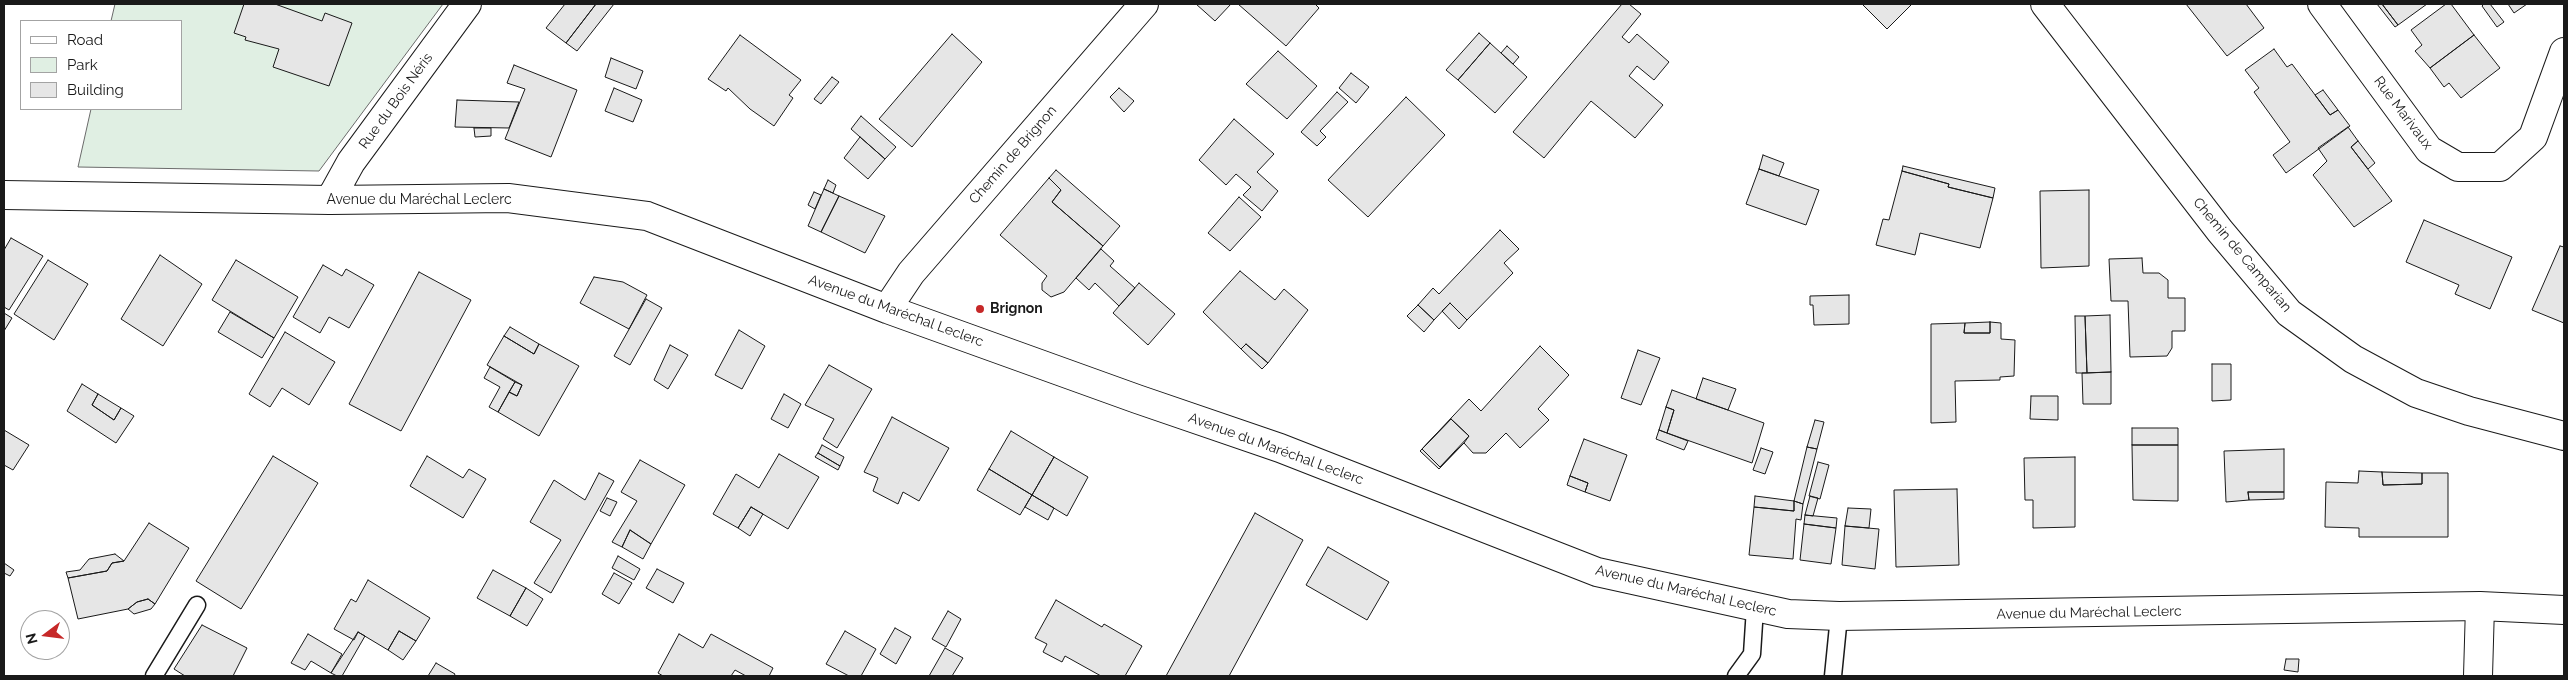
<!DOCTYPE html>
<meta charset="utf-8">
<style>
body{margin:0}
#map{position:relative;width:2568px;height:680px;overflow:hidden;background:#fff;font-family:Raleway,sans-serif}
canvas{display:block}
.frame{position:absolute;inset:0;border:5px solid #1a1a1a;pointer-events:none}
.legend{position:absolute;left:20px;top:20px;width:162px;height:90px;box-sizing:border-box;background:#fff;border:1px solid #a3a3a3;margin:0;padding:6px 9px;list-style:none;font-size:15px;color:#1a1a1a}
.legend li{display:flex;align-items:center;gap:10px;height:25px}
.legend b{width:25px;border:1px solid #a3a3a3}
.north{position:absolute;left:20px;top:610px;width:50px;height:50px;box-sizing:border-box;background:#fff;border:1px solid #a3a3a3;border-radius:50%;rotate:255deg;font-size:14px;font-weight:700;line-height:20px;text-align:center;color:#1a1a1a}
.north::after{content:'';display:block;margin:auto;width:18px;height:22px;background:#c62828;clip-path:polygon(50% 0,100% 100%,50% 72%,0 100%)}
</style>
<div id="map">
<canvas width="2568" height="680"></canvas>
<div class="frame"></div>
<ul class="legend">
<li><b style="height:6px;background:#fff"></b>Road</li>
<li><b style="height:14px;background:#e0efe3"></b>Park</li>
<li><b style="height:14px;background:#e6e6e6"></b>Building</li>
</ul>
<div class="north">N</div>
</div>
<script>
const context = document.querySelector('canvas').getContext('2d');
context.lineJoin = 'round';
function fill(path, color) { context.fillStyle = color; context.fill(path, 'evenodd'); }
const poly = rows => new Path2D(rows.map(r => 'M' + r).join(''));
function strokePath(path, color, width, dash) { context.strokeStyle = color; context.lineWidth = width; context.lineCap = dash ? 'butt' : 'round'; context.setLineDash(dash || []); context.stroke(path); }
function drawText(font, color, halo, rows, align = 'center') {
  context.font = font + ' Raleway,sans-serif'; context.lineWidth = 4; context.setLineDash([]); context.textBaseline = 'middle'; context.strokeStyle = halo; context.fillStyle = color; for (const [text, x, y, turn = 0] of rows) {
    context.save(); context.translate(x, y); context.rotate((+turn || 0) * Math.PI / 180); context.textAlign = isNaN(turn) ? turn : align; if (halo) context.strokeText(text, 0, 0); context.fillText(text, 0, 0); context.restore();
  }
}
const green = poly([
 [115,4,443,4,319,171,78,167,91,109,181,109,181,21,111,21,115,4]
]);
fill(green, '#e0efe3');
strokePath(green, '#6a6a6a', 1);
const building = poly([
 [244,4,275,4,322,21,325,13,352,23,329,86,273,67,279,49,245,40,246,37,234,33,244,4],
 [565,4,596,4,566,43,546,28,565,4],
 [596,4,614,4,577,51,566,43,596,4],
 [1196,4,1231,4,1215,21,1196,4],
 [1238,4,1315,4,1319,8,1286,46,1238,4],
 [1622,4,1629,4,1641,14,1622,37,1629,43,1637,34,1669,62,1654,80,1637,66,1629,76,1663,105,1635,138,1591,101,1544,158,1513,132,1622,4],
 [1862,4,1912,4,1887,29,1862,4],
 [2186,4,2246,4,2264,28,2227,56,2186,4],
 [2377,4,2382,4,2398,25,2395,27,2377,4],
 [2382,4,2427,4,2398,25,2382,4],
 [2446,4,2451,4,2474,35,2430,68,2415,51,2422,45,2411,30,2446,4],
 [2484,4,2490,4,2504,22,2497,27,2482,6,2484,4],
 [2508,4,2527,4,2514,13,2508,4],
 [1479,33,1490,43,1458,80,1446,70,1479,33],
 [952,34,982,62,912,147,879,119,952,34],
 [740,35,801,80,789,95,793,98,774,126,750,109,728,88,726,91,708,79,740,35],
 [2474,35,2500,68,2461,98,2449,83,2444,87,2430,68,2474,35],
 [1490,43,1527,77,1495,113,1458,80,1490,43],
 [1507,46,1519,57,1513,64,1501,53,1507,46],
 [2274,49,2287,67,2292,64,2330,115,2338,110,2350,126,2286,173,2273,155,2290,142,2254,92,2259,88,2245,70,2274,49],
 [1278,51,1317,86,1287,119,1246,84,1278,51],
 [611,58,643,71,636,89,605,77,611,58],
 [514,65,577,90,551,157,505,139,525,89,507,83,514,65],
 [1351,73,1369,87,1356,103,1339,88,1351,73],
 [832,77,839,82,821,104,814,99,832,77],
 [614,88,642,100,633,122,605,111,614,88],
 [1119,88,1134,101,1124,112,1110,97,1119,88],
 [2323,90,2338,110,2330,115,2315,95,2323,90],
 [1337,92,1348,102,1320,131,1326,137,1317,146,1301,132,1337,92],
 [1406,97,1445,135,1368,217,1328,180,1406,97],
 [457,100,519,102,509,128,455,127,457,100],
 [861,116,896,147,885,159,851,129,861,116],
 [1234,119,1274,154,1257,172,1278,191,1262,211,1243,195,1251,187,1236,174,1226,185,1199,160,1234,119],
 [2348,127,2358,141,2351,147,2392,201,2354,227,2313,175,2327,161,2318,148,2348,127],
 [474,128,491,128,491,136,475,137,474,128],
 [860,137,885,159,868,179,844,158,860,137],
 [2358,141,2375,163,2368,169,2351,147,2358,141],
 [1763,155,1784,163,1779,176,1759,169,1763,155],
 [1903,166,1995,188,1993,198,1948,187,1949,184,1902,171,1903,166],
 [1759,169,1819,190,1806,225,1746,204,1759,169],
 [1056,170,1120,226,1103,246,1052,202,1061,190,1049,178,1056,170],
 [1902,171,1949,184,1948,187,1993,198,1980,248,1920,233,1915,255,1876,245,1883,219,1889,220,1902,171],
 [1049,178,1061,190,1052,202,1103,246,1064,292,1051,297,1042,290,1042,283,1047,276,1000,235,1049,178],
 [828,180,836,185,833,193,824,189,828,180],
 [824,189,839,196,821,232,808,226,824,189],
 [2089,190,2089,266,2041,268,2040,191,2089,190],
 [814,192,821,195,815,209,808,205,814,192],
 [839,196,885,216,865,253,821,232,839,196],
 [1239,197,1261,217,1230,251,1208,233,1239,197],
 [2424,220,2512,257,2490,309,2455,294,2459,285,2406,262,2424,220],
 [1500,230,1519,249,1504,263,1513,273,1467,320,1450,303,1434,320,1418,305,1433,288,1439,294,1500,230],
 [11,238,43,256,9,310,4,307,4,250,11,238],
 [2560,246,2564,247,2564,323,2532,310,2560,246],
 [1101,249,1114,261,1110,266,1135,288,1119,306,1095,283,1089,290,1076,278,1101,249],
 [160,255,202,284,163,346,121,319,160,255],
 [2142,258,2143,273,2159,273,2168,280,2168,298,2185,298,2185,331,2172,331,2172,348,2167,356,2130,357,2128,301,2111,301,2109,259,2142,258],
 [48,260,88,284,54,340,14,314,48,260],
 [236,260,298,297,274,338,212,300,236,260],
 [323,265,342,276,346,269,374,285,349,328,329,317,320,333,293,317,323,265],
 [1240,271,1275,300,1284,289,1308,310,1268,363,1246,344,1241,349,1203,312,1240,271],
 [419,272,471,300,401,431,349,404,419,272],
 [594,277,623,282,647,295,629,329,580,303,594,277],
 [1139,283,1175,314,1148,345,1113,313,1139,283],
 [1849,295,1849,324,1814,325,1813,305,1810,305,1810,296,1849,295],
 [646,299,662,308,630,365,614,356,646,299],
 [1450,303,1467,320,1459,329,1442,311,1450,303],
 [1418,305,1434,320,1424,332,1407,316,1418,305],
 [230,312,274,338,262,358,218,332,230,312],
 [4,313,12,318,4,331,4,313],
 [2110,315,2111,372,2087,373,2085,316,2110,315],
 [2075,316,2085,316,2087,373,2076,373,2075,316],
 [1990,322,2001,323,2001,339,2015,340,2014,376,2000,377,2000,380,1955,381,1956,422,1931,423,1931,324,1965,323,1964,333,1990,333,1990,322],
 [1990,322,1990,333,1964,333,1965,323,1990,322],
 [510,327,539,344,534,354,504,336,510,327],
 [739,330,765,346,742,389,715,375,739,330],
 [285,332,335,362,309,405,282,388,270,407,249,394,285,332],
 [504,336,534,354,539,344,579,366,539,436,498,412,509,392,517,396,522,385,487,365,504,336],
 [1246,344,1268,363,1262,369,1241,349,1246,344],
 [670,345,688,355,668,389,654,380,670,345],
 [1540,346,1569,375,1538,409,1549,420,1520,448,1506,433,1486,453,1473,453,1464,443,1469,436,1451,419,1422,449,1469,399,1481,411,1540,346],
 [1638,350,1660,358,1641,405,1621,398,1638,350],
 [2212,364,2231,364,2231,400,2212,401,2212,364],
 [829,365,872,389,837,448,823,439,834,419,805,405,829,365],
 [490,367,515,382,498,412,489,407,500,387,484,378,490,367],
 [2111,372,2111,404,2083,404,2082,373,2111,372],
 [1703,378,1736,389,1728,410,1696,399,1703,378],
 [515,382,522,385,517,396,509,392,515,382],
 [82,384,98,394,92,405,114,420,121,408,134,416,116,443,67,411,82,384],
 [1672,390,1764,423,1752,463,1667,433,1674,410,1666,407,1672,390],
 [98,394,121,408,114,420,92,405,98,394],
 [784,394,801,404,788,428,771,419,784,394],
 [2031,396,2058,396,2058,420,2030,419,2031,396],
 [1666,407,1674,410,1667,433,1659,430,1666,407],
 [892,417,949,448,919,501,903,492,898,504,873,491,878,478,864,472,892,417],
 [1451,419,1469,436,1440,467,1422,449,1451,419],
 [1815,420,1824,422,1817,449,1807,447,1815,420],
 [2132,428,2178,428,2178,445,2132,445,2132,428],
 [4,430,29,445,13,470,4,465,4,430],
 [1659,430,1688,441,1684,450,1656,439,1659,430],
 [1011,431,1054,457,1032,495,989,469,1011,431],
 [1584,439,1627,455,1610,501,1585,492,1588,483,1570,476,1584,439],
 [1464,443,1439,469,1420,451,1422,449,1440,467,1464,443],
 [822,445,844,457,840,466,818,453,822,445],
 [2132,445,2178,445,2178,501,2133,500,2132,445],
 [1807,447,1817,449,1803,504,1794,501,1807,447],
 [1761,448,1773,452,1765,474,1753,470,1761,448],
 [2284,449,2284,492,2248,492,2249,500,2226,502,2224,451,2284,449],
 [818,453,840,466,838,470,815,457,818,453],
 [779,454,819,477,788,529,751,507,738,528,713,514,736,474,759,488,779,454],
 [273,456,318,483,241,609,196,581,273,456],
 [427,456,463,478,469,469,486,479,463,518,410,486,427,456],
 [1054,457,1088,477,1067,516,1032,495,1054,457],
 [2075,457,2075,527,2033,528,2033,500,2025,500,2024,458,2075,457],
 [640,460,685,485,651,544,630,530,622,547,612,542,637,501,621,492,640,460],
 [1818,462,1829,465,1820,499,1809,496,1818,462],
 [989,469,1032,495,1020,515,977,490,989,469],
 [2359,471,2382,472,2383,485,2422,484,2422,473,2448,473,2448,537,2359,537,2359,528,2325,527,2326,482,2358,483,2359,471],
 [2382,472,2422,473,2422,484,2383,485,2382,472],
 [599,473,614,481,551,593,534,583,561,540,530,522,554,480,585,500,599,473],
 [1570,476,1588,483,1585,492,1567,485,1570,476],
 [1957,489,1959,565,1896,567,1894,490,1957,489],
 [2248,492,2284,492,2284,499,2249,500,2248,492],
 [1032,495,1054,508,1048,520,1025,507,1032,495],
 [1755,496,1794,501,1794,511,1754,507,1755,496],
 [1810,496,1818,498,1813,516,1805,515,1810,496],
 [607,498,617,502,610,516,600,511,607,498],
 [1794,501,1803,504,1801,520,1796,519,1793,559,1749,555,1754,507,1794,511,1794,501],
 [751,507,763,514,750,536,738,528,751,507],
 [1848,508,1871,509,1869,528,1845,526,1848,508],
 [1255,513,1303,540,1229,676,1166,676,1255,513],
 [1805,515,1837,518,1836,528,1804,524,1805,515],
 [149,523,189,548,155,604,148,599,137,602,128,609,78,619,68,578,107,571,112,563,124,561,149,523],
 [1804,524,1836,528,1831,564,1800,560,1804,524],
 [1845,526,1879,529,1875,569,1842,565,1845,526],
 [630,530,651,544,643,559,622,547,630,530],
 [1328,547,1389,582,1367,620,1306,585,1328,547],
 [115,554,124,561,112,563,107,571,68,578,66,572,80,570,89,559,115,554],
 [618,556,640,569,634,580,612,568,618,556],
 [4,563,14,570,10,576,4,573,4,563],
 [657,569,684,583,673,603,646,588,657,569],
 [493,570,526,588,510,616,477,598,493,570],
 [614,573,632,583,619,604,602,594,614,573],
 [368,580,430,618,416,641,399,631,388,650,358,632,354,640,334,629,351,599,356,602,368,580],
 [526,588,543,599,527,626,510,616,526,588],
 [148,599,155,604,151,609,134,614,128,609,137,602,148,599],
 [1056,600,1102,627,1104,624,1142,646,1125,676,1101,676,1065,656,1062,662,1043,652,1047,644,1035,638,1056,600],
 [948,611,961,619,946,647,932,639,948,611],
 [202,625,247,648,233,676,185,676,174,669,202,625],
 [895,628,911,637,896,664,880,654,895,628],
 [399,631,416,641,403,660,388,650,399,631],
 [845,631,876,649,861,676,849,676,826,664,845,631],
 [358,632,365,636,342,676,337,676,331,673,358,632],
 [308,634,342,654,331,673,311,661,305,670,291,663,308,634],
 [679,634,703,648,711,634,773,668,769,676,746,676,735,670,731,676,663,676,658,673,679,634],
 [945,648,963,658,952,676,929,676,945,648],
 [2286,659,2299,659,2298,672,2284,670,2286,659],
 [436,663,455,674,454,676,428,676,436,663]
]);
fill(building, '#e6e6e6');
strokePath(building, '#1a1a1a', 1);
const service = poly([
 [154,676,197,605],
 [1736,676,1752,654,1755,608],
 [1833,676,1839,616]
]);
const minor = poly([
 [2322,4,2429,150,2458,167,2500,167,2533,137,2564,52],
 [4,195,330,200,508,198,647,216,887,309,1137,399,1280,448,1597,572,1788,614,1839,616,2480,606,2564,610],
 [330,200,351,162,467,4],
 [887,309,911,273,1144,4],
 [2478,676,2480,606]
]);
const secondary = poly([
 [2045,4,2220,231,2289,313,2353,359,2416,393,2469,411,2564,436]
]);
strokePath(service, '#1a1a1a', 19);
strokePath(minor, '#1a1a1a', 30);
strokePath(secondary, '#1a1a1a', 30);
strokePath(service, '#fff', 16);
strokePath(minor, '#fff', 28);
strokePath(secondary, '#fff', 28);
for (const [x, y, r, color] of [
 [980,309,5,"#c62828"]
]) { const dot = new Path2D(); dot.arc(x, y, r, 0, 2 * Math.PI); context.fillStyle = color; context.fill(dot); strokePath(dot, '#fff', 2); }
drawText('14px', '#1a1a1a', '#fff', [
 ["Rue du Bois Néris",396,101,-54],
 ["Rue Marivaux",2403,113,53],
 ["Chemin de Brignon",1013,155,-49],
 ["Avenue du Maréchal Leclerc",419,200],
 ["Chemin de Camparian",2242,255,50],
 ["Avenue du Maréchal Leclerc",896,311,20],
 ["Avenue du Maréchal Leclerc",1276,449,20],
 ["Avenue du Maréchal Leclerc",1686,591,13],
 ["Avenue du Maréchal Leclerc",2089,613,-1]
]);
drawText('bold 14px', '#1a1a1a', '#fff', [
 ["Brignon",990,309]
], 'left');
</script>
